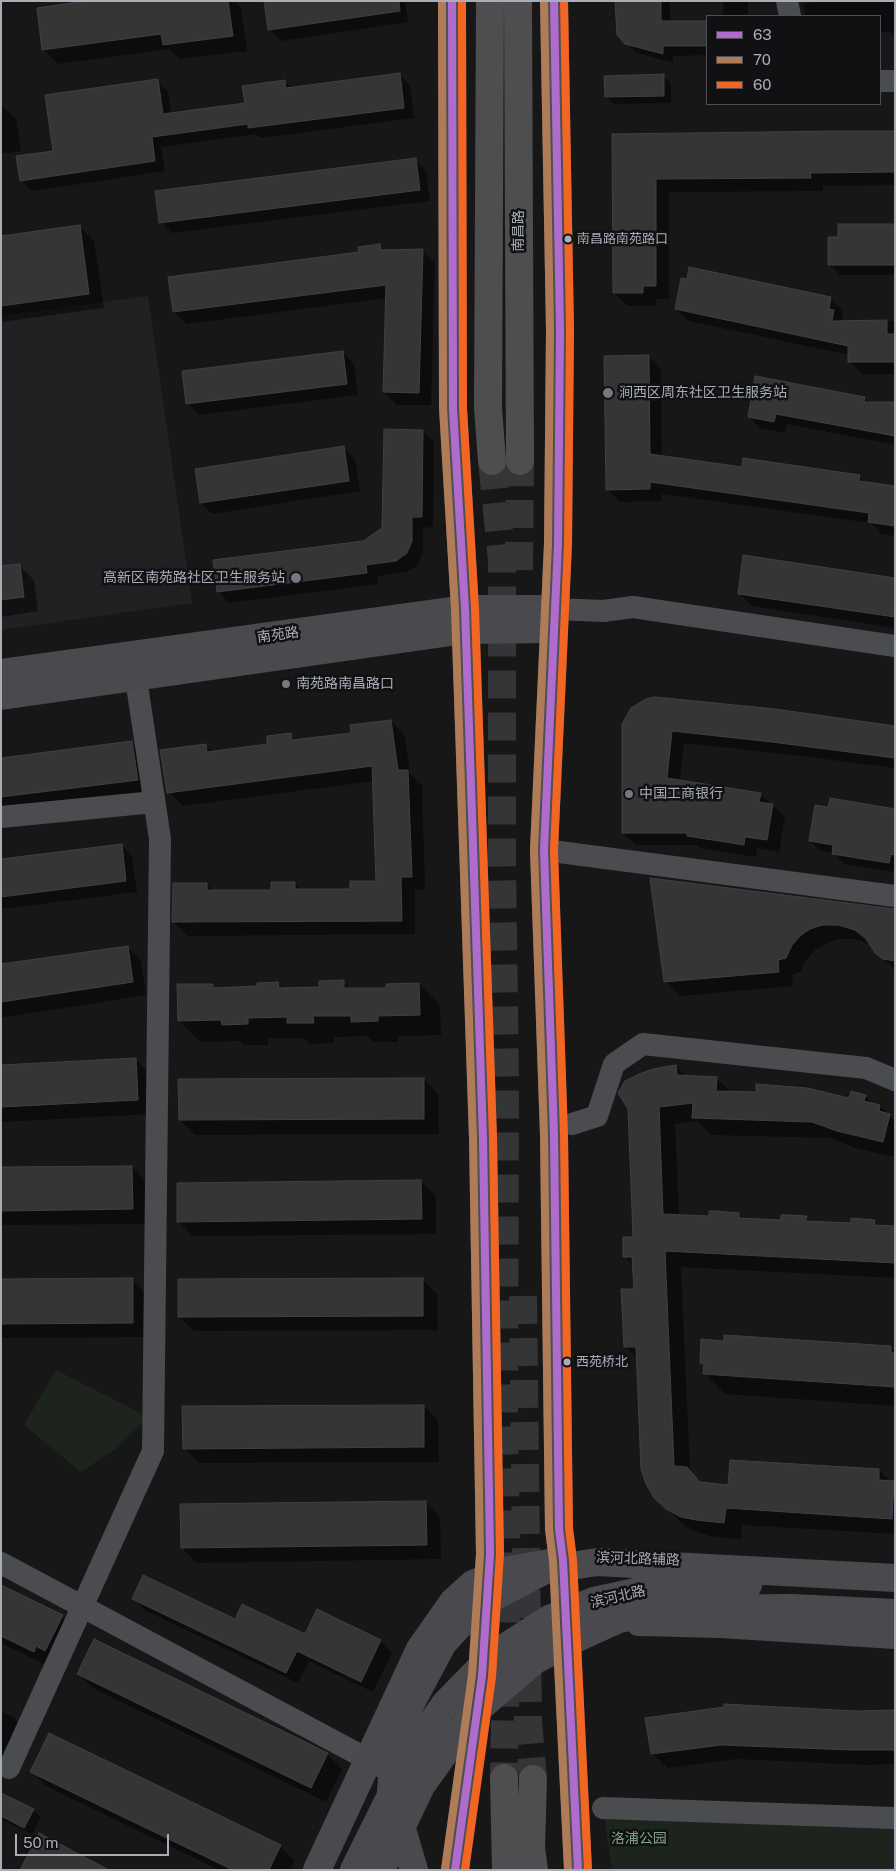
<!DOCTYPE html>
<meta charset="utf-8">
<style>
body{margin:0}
#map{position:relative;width:896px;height:1871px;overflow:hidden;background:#171717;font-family:"Public Sans",sans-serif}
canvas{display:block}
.frame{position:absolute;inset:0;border:2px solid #a8adb8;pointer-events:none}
.legend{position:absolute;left:706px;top:15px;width:175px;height:90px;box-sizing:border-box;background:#111113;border:1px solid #4d4f55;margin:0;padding:6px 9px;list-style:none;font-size:15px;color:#a8adb8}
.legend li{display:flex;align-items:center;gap:10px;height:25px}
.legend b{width:25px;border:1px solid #4d4f55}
.scale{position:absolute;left:15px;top:1834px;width:154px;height:22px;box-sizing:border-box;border:2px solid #a8adb8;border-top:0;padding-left:6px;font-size:15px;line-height:18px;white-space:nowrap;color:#a8adb8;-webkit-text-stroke:4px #111113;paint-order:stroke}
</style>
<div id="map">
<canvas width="896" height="1871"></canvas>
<div class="frame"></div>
<ul class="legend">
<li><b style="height:6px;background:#b06ccc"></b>63</li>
<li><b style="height:6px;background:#b07c57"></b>70</li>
<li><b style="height:6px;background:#f26522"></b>60</li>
</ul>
<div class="scale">50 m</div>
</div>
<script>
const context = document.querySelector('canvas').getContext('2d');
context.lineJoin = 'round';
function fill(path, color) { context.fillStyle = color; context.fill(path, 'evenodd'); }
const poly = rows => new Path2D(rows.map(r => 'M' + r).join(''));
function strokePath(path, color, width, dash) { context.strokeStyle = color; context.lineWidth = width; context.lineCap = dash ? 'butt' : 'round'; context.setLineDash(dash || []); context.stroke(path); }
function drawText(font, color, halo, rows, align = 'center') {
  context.font = font + ' "Public Sans","Noto Sans SC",sans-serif'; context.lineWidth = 5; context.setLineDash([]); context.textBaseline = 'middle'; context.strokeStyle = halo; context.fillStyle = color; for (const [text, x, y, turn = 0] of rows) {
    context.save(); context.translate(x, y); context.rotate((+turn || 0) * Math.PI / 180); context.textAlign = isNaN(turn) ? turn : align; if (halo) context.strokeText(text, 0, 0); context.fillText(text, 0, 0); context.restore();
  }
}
fill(poly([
 [148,296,192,603,1,630,1,316]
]), '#212123');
fill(poly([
 [56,1370,148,1417,117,1448,81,1472,24,1425],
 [603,1808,895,1818,895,1870,612,1870]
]), '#1d241e');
fill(poly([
 [94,1,235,1,241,8,247,51,179,59,169,49,58,64,43,49],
 [266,1,405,1,408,22,281,41,270,29],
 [616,1,669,1,670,3,670,22,707,22,707,55,673,56,673,63,637,53,621,39,616,28],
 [723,1,748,1,748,16,723,16],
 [819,1,895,1,895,36,889,31,880,33,880,16,805,16,803,4],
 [399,74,410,85,414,118,260,138,256,134,161,147,165,171,32,191,21,180,54,152,157,81,168,91,171,114,246,104,284,81,292,88],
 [663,76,671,83,671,103,614,104,606,97],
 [1,105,16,119,21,151,1,154],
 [895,132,895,185,823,186,823,191,669,192,669,299,656,299,656,306,628,306,614,293,613,135],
 [415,160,426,171,430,201,172,233,161,222],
 [895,225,895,275,840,275,830,265,840,239],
 [79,226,94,241,104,308,1,322,1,237],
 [380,246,385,251,422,250,435,263,431,405,397,405,384,392,387,298,187,324,174,312],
 [690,269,831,299,843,311,842,319,844,322,895,321,895,374,862,374,849,361,849,355,689,321,676,309,688,281],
 [342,352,354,364,358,395,199,415,188,404],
 [648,356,661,369,662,457,743,468,859,476,866,484,895,488,895,536,881,534,871,523,662,494,662,501,620,502,607,489],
 [863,397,868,403,895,404,895,447,891,444,787,424,785,433,760,428,749,417],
 [422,431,434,442,433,528,423,527,423,553,418,565,407,572,377,576,378,584,229,603,218,591,363,542,384,528],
 [343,448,355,459,360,491,212,514,201,503],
 [19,565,34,580,38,611,1,617,1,568],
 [895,579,895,628,752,606,739,593],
 [391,721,405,736,410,774,422,785,425,890,415,890,415,934,188,936,173,922,206,884,214,891,272,891,294,883,302,890,351,890,378,882,374,781,183,806,169,792,206,746,212,752,269,745,291,735,297,741,352,734],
 [624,724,895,727,895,768,785,754,684,743,680,781,760,794,785,817,779,852,757,848,756,857,700,848,697,845,636,845,623,833],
 [132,743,145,756,150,793,1,811,1,759],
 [829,808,895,810,895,872,844,864,833,853,821,851,810,841],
 [121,845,132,856,137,892,1,909,1,860],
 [652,879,895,910,895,970,877,953,871,945,854,939,837,939,825,944,815,950,806,960,800,972,792,975,793,986,680,996,665,981],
 [127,947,141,960,146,995,1,1018,1,966],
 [343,982,351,990,388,989,419,984,440,1005,441,1035,398,1036,398,1042,374,1042,367,1036,334,1037,334,1043,310,1044,303,1038,268,1038,268,1045,244,1045,240,1041,200,1042,179,1021,212,985,216,989,258,988,278,983,283,989,320,988],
 [135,1059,150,1074,152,1114,1,1122,1,1067],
 [676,1066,686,1077,716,1078,731,1092,850,1099,865,1096,874,1105,880,1106,895,1121,895,1157,855,1148,830,1138,711,1135,697,1121,675,1124,679,1216,710,1218,738,1214,744,1219,783,1221,806,1217,812,1223,895,1227,895,1278,681,1267,690,1471,703,1484,729,1486,879,1470,891,1482,895,1483,895,1534,742,1525,741,1539,714,1537,699,1533,685,1526,655,1497,638,1359,626,1347,635,1290,634,1266,625,1257,634,1238,629,1108],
 [424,1079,438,1094,439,1134,195,1135,180,1120],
 [132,1167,147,1182,147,1224,1,1225,1,1168],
 [421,1182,436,1196,436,1234,193,1236,178,1221],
 [422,1279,437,1294,438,1330,194,1331,179,1317],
 [132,1280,147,1294,147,1337,1,1338,1,1281],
 [891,1348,895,1352,895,1406,725,1394,704,1373,705,1367,701,1363],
 [424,1406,438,1421,439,1462,199,1463,184,1448],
 [425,1502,440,1517,441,1559,197,1563,182,1548],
 [1,1586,62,1616,77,1631,48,1666,1,1643],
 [133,1598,306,1636,318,1611,381,1641,392,1653,373,1692,309,1661,298,1683,144,1610],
 [78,1674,327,1754,342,1769,326,1802,93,1688],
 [1,1711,14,1718,29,1732,1,1763],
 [856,1712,895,1712,895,1764,868,1765,736,1759,667,1768,652,1753],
 [32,1772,280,1846,295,1861,290,1870,219,1870,46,1786],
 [1,1794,33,1810,41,1817,32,1834,1,1819]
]), '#0007');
const building = poly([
 [85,1,228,1,233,36,163,45,161,34,42,50,37,8,85,1],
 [264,1,399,1,400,11,268,30,264,1],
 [615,1,661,1,661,21,707,21,707,46,663,46,663,54,625,44,617,35,615,1],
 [400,73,404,108,248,128,248,124,152,137,155,161,20,181,16,156,53,151,45,95,158,79,163,114,245,103,242,86,285,80,286,88,400,73],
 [664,74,664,96,605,97,604,76,664,74],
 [839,131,895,131,895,172,810,173,811,178,656,179,656,286,643,286,643,293,613,293,612,134,839,131],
 [416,158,420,190,159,223,155,191,416,158],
 [838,224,895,224,895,265,828,265,828,237,838,237,838,224],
 [80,225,89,294,1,306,1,236,80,225],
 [380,244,381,250,423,249,419,393,383,392,386,285,173,312,168,277,359,252,358,247,380,244],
 [689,267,831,297,829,309,834,310,832,321,887,320,887,334,895,334,895,362,848,362,848,346,675,309,681,278,687,279,689,267],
 [343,351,347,384,186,404,182,371,343,351],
 [649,355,650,454,742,467,743,458,860,475,859,481,895,486,895,526,868,522,869,513,650,482,650,489,606,490,604,356,649,355],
 [755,376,865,397,864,402,895,402,895,436,776,414,774,422,748,417,755,376],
 [384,429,423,430,422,517,412,517,412,541,407,553,396,561,366,565,367,573,217,592,213,560,363,541,382,528,384,429],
 [344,446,349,481,200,503,195,469,344,446],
 [743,555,895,578,895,617,738,594,743,555],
 [20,564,24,597,1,600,1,566,20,564],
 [655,697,775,709,895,726,895,758,772,742,672,731,667,778,761,793,759,802,773,804,767,840,745,837,744,845,687,836,687,833,622,833,622,724,631,708,646,699,655,697],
 [391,720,398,770,408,770,412,877,401,877,402,921,172,922,173,883,207,883,207,890,271,890,271,882,295,882,295,889,350,889,350,881,376,881,372,766,167,793,160,750,206,744,207,752,267,744,267,736,291,733,292,740,351,733,350,725,391,720],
 [132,741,138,780,1,797,1,758,132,741],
 [830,798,895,809,895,855,891,854,889,863,832,854,833,845,809,841,815,805,828,807,830,798],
 [122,844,126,881,1,897,1,859,122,844],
 [650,878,895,909,895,961,883,959,876,954,865,938,855,930,838,925,822,925,810,929,800,936,792,945,786,958,778,960,779,972,664,982,650,878],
 [128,946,133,982,1,1002,1,964,128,946],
 [344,980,344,988,386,988,386,984,419,983,420,1015,378,1016,378,1021,351,1022,351,1016,313,1016,314,1023,287,1023,287,1017,248,1018,248,1024,222,1025,221,1020,178,1021,177,984,213,984,213,988,257,986,257,983,278,982,279,988,319,987,319,981,344,980],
 [136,1058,138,1100,1,1107,1,1065,136,1058],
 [676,1065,677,1075,717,1077,716,1091,756,1092,756,1084,807,1088,849,1098,851,1091,866,1095,864,1101,880,1105,879,1111,890,1114,883,1142,837,1131,812,1122,692,1118,693,1103,659,1107,663,1214,709,1216,709,1211,716,1211,739,1213,739,1218,781,1220,781,1215,788,1215,807,1216,806,1221,851,1223,851,1218,875,1220,874,1225,895,1226,895,1263,665,1251,674,1466,687,1467,700,1482,728,1485,730,1460,879,1469,879,1480,894,1481,892,1519,726,1508,724,1523,696,1520,681,1517,666,1509,654,1498,646,1484,641,1469,636,1347,624,1347,621,1289,634,1289,632,1257,623,1257,623,1237,633,1237,628,1109,618,1093,625,1081,639,1074,653,1069,676,1065],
 [424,1078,424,1119,179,1120,178,1079,424,1078],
 [132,1166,133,1209,1,1211,1,1167,132,1166],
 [421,1180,422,1219,177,1222,177,1183,421,1180],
 [133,1278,133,1323,1,1324,1,1279,133,1278],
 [423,1278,423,1316,178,1317,178,1279,423,1278],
 [724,1335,891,1346,891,1352,895,1353,895,1387,703,1374,704,1364,700,1363,701,1339,724,1341,724,1335],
 [424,1405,424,1447,183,1449,182,1406,424,1405],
 [426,1501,427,1545,181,1548,180,1504,426,1501],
 [143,1575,235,1619,242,1604,305,1634,317,1609,381,1640,361,1682,297,1651,286,1673,132,1599,143,1575],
 [1,1585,63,1615,45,1651,36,1646,34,1652,1,1636,1,1585],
 [94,1639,328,1753,311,1788,77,1674,94,1639],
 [724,1704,856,1711,895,1710,895,1750,852,1750,721,1745,651,1754,645,1718,724,1707,724,1704],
 [49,1733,281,1845,269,1870,233,1870,30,1772,49,1733],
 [1,1793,34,1809,24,1828,1,1816,1,1793],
 [39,1833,109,1870,20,1870,39,1833]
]);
fill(building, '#353536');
strokePath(building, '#3f4043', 1);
strokePath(poly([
 [492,461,502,560,502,861,505,1083,504,1436,507,1579,504,1778],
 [519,570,520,461],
 [523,1296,528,1720,533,1779]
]), '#343537', 28, [28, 14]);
strokePath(poly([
 [787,1,790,16],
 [880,81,895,81],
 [555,609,603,611,633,607,895,646],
 [1,817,154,802],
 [544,850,895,896],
 [572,1124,597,1116,614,1064,643,1044,866,1068,895,1080],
 [1,1563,384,1768],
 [9,1768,153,1451,160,839,135,672],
 [603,1808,895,1818]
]), '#4b4c50', 22);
strokePath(poly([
 [1,673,465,609,555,609],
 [1,696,465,630,554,629],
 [639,1622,721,1624,895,1635],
 [483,1676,554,1635],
 [317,1870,420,1649,453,1602,473,1584,504,1571,555,1562]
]), '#4a4a4e', 28);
strokePath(poly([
 [452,1,453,408,465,609,483,1138,490,1554,482,1676,455,1870],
 [554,1,560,330,558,544,544,850,554,1135,559,1529,563,1560,578,1870]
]), '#4d4f52', 28);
strokePath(poly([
 [490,1,488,408,492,461],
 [518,1,520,461],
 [504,1778,506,1870],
 [533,1779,531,1848,534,1870]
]), '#4e4e51', 28);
strokePath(poly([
 [354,1870,416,1745,445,1704,493,1655,549,1619,594,1601,658,1587,748,1585],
 [381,1870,421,1786,473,1713,535,1660,577,1638,619,1619,670,1609,792,1608,895,1613],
 [414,1870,391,1792,395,1733,443,1643,478,1605,545,1570,597,1562,895,1578]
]), '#4a4a4e', 28);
strokePath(poly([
 [452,1,453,408,465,609,483,1138,490,1554,482,1676,455,1870],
 [554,1,560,330,558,544,544,850,554,1135,559,1529,563,1560,578,1870]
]), '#b06ccc', 8);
strokePath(poly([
 [442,1,443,408,455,609,473,1138,480,1554,472,1675,445,1869],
 [544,1,550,330,548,544,534,850,544,1135,549,1529,553,1561,568,1870]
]), '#b07c57', 8);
strokePath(poly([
 [462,1,463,408,475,609,493,1138,500,1554,492,1677,465,1870],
 [564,1,570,330,568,544,554,850,564,1135,569,1528,573,1560,588,1870]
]), '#f26522', 8);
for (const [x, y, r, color] of [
 [568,239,4.5,"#a8adb8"],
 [608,393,6,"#757880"],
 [296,578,6,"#757880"],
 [286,684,5,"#757880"],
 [629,794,5,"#757880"],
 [567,1362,4.5,"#a8adb8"]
]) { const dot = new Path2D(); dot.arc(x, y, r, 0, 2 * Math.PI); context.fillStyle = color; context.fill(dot); strokePath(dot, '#111113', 2); }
drawText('13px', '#a8adb8', '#111113', [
 ["南昌路南苑路口",577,239],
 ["西苑桥北",576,1362]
], 'left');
drawText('14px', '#a8adb8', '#111113', [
 ["南昌路",519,231,-90],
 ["南苑路",278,635,-8],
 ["滨河北路辅路",638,1559,2],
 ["滨河北路",618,1597,-13]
]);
drawText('14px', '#a8adb8', '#111113', [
 ["涧西区周东社区卫生服务站",619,393],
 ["高新区南苑路社区卫生服务站",285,578,"right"],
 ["南苑路南昌路口",296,684],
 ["中国工商银行",639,794]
], 'left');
drawText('14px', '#7fa381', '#111113', [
 ["洛浦公园",639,1839]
]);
</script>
